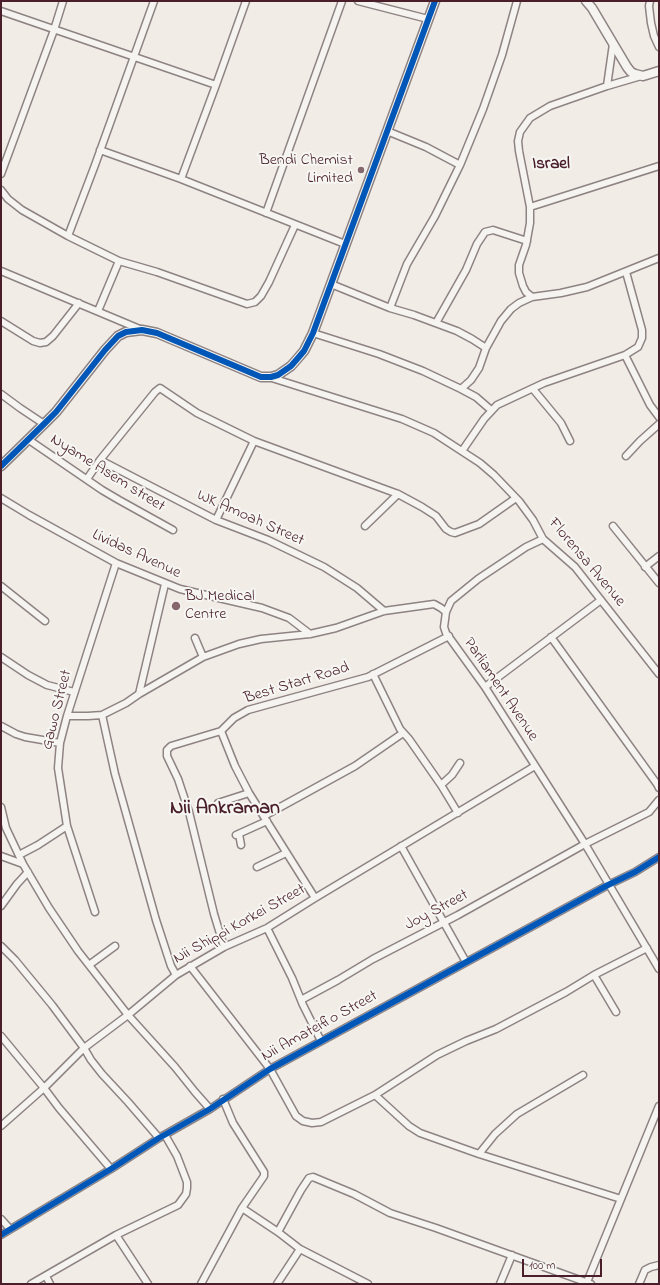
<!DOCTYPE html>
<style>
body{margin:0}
#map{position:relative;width:660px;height:1285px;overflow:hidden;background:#f2ece7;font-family:"Indie Flower",sans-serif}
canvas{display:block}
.frame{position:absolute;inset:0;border:2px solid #4a1f2b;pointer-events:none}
.scale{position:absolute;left:522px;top:1259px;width:80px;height:18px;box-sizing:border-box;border:2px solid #4a1f2b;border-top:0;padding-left:5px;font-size:12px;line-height:14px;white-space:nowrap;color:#4a1f2b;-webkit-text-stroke:3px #f6f6f2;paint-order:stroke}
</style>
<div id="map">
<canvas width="660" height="1285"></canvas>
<div class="frame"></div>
<div class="scale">100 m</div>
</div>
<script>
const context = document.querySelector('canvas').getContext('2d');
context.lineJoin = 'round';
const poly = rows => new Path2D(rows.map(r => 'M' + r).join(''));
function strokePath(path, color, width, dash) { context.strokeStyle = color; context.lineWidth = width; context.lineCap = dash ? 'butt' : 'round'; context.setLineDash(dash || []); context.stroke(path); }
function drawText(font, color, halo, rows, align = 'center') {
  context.font = font + ' "Indie Flower",sans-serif'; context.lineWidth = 4; context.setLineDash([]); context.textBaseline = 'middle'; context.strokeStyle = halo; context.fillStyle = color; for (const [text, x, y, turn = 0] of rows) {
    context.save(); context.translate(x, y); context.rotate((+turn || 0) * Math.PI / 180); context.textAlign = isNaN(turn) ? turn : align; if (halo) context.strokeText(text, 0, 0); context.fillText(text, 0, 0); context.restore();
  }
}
const minor = poly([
 [358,1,428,19],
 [650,1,649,6,651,23,654,36,659,47],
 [1,11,216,85],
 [607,86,613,44],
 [387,131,426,147,460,165],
 [100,150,181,179,345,244],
 [1,174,54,30,63,1],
 [181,179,216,85,246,1],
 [1,190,8,199,22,210,68,236,119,261,157,272,247,304,255,302,261,296,269,282,295,225],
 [530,207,659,166],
 [266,213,342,1],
 [68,236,95,165,154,1],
 [1,271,142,330],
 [331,284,390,308,414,315,457,331,472,339,486,348],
 [532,297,526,292,523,286,519,273,519,265,526,245,530,223,530,207,519,151,518,141,520,132,530,118,550,106,607,86,641,76],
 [390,308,407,264,435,216,460,165,483,109,502,55,517,1],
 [98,311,119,261],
 [1,321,33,341,40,343,46,342,53,336,79,303],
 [436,323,466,270,477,244,485,232,493,230,527,241],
 [313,333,379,354,423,371,461,389,476,397,491,410],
 [625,355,650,405,659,417],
 [271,377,275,379,402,419,434,433,480,463,494,475,519,501,533,520,543,539,575,567,659,674],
 [461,389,471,380,479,368,486,348,501,321,511,309,519,303,532,297,561,293,587,287,659,258],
 [533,389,561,423,570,441],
 [1,394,20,408,44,424],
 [29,440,102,490,119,500,173,530],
 [462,451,484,419,497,405,544,383,625,355,638,347,642,338,642,330,626,272],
 [626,456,640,441,659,424],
 [100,460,216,520,268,540,324,567,357,588,384,611],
 [87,479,100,460,155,392,160,388,197,413,254,441,398,494,422,507,436,516,446,529,451,532,455,533,479,524,516,498],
 [1,498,29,515,116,563,180,589,262,608,289,618,310,634],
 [216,520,254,441],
 [365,526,398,494],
 [613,526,659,583],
 [543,539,526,547,478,579,451,601,446,612,444,627,446,633,485,687,585,844,659,969],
 [645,567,659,556],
 [1,586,45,621],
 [551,637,657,784,659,788],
 [195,638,203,657],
 [1,657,28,675,47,685,74,692],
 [373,674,400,729,409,739,441,785,458,813],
 [485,687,601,600],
 [139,694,165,584],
 [102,715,115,774,156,920,171,966,176,975],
 [67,716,88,716,102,715,126,703,139,694,203,657,239,644,261,639,310,634,336,628,384,611,434,604,441,608,446,612],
 [1,726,16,734,25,737,60,743],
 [221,731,235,766,249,793,315,898],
 [441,785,452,775,460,763],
 [218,803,249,793],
 [1,807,6,828,23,864,1,856],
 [264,816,355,766,403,733],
 [239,834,241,845],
 [236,835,267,821],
 [401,846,466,962],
 [19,855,38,845,67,826],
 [23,864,49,908,78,951,128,1015,175,1067,195,1092,210,1109],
 [257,867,286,853],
 [1,906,17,884,28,872],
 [95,912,67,826,58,768,60,743,67,716,116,563],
 [267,928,292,978,303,1005,321,1041],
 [1,946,15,960,52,1005,84,1048,91,1060,102,1074,128,1102,159,1138],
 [224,947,214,914,189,812,178,779,167,756,167,750,171,746,221,731,234,718,248,710,368,677,449,636],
 [89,965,115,946],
 [190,966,270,1069,296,1116,303,1121,312,1123,321,1122,375,1095,437,1055,466,1041,496,1029,566,992,594,975,647,948],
 [594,975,616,1012],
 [301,1000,338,980,373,959,458,915,585,844,649,812,659,800],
 [1,1036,44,1088,59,1108,111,1169],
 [375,1095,409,1126,420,1133,479,1154,621,1199],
 [1,1126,44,1088,84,1048,128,1015,176,975,224,947,267,928,315,898,535,766],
 [479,1154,495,1134,517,1114,583,1075],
 [242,1208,278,1232,300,1249,368,1284],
 [1,1219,10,1229],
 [278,1232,301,1190,309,1178,313,1177,354,1194,390,1213,436,1228,591,1284],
 [1,1235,111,1169,159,1138,210,1109,270,1069,608,885,635,872,659,857],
 [116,1235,148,1284],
 [46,1276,50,1284],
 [587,1282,659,1106],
 [31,1284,116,1235,178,1205,186,1194,187,1188,187,1182,177,1156,165,1135],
 [201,1284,242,1208,264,1176,264,1172,233,1123,223,1099],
 [277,1284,300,1249],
 [500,1284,512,1255],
 [639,1284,645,1270,651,1267,659,1265]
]);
const tertiary = poly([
 [586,1,592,8,627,67,631,72,635,74,643,76,659,71],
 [1,466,44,424,56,412,105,350,118,336,126,332,142,330,157,333,261,377,271,377,278,375,291,366,298,358,304,351,313,333,435,1]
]);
strokePath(minor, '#8e8383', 9);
strokePath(tertiary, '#8e8383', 11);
strokePath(minor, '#f5f4f1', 6);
strokePath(tertiary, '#f5f4f1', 8);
strokePath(poly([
 [1,466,44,424,56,412,105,350,118,336,126,332,142,330,157,333,261,377,271,377,278,375,291,366,298,358,304,351,313,333,435,1],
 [1,1235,111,1169,159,1138,210,1109,270,1069,608,885,635,872,659,857]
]), '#0057b8', 6);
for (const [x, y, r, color] of [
 [361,170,4,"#85676d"],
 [176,606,5,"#85676d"]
]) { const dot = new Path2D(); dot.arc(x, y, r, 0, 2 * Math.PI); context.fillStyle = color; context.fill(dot); strokePath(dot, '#f6f6f2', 1.5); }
drawText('16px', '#4a1f2b', '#f6f6f2', [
 ["Bendi Chemist",353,161],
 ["Limited",353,179],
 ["BJ Medical",185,597,"left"],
 ["Centre",185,615,"left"]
], 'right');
drawText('16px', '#4a1f2b', '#f6f6f2', [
 ["Nyame Asem street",107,474,32],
 ["WK Amoah Street",250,519,24],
 ["Lividas Avenue",136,555,25],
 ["Florensa Avenue",586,563,50],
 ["Best Start Road",297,684,-17],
 ["Parliament Avenue",500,690,56],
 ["Gawo Street",58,710,-76],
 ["Joy Street",437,911,-28],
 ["Nii Shippi Korkei Street",240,925,-29],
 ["Nii Amateifio Street",320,1027,-29]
]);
drawText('bold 17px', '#4a1f2b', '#f6f6f2', [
 ["Israel",551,165]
]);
drawText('bold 20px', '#4a1f2b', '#f6f6f2', [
 ["Nii Ankraman",225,810]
]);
</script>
